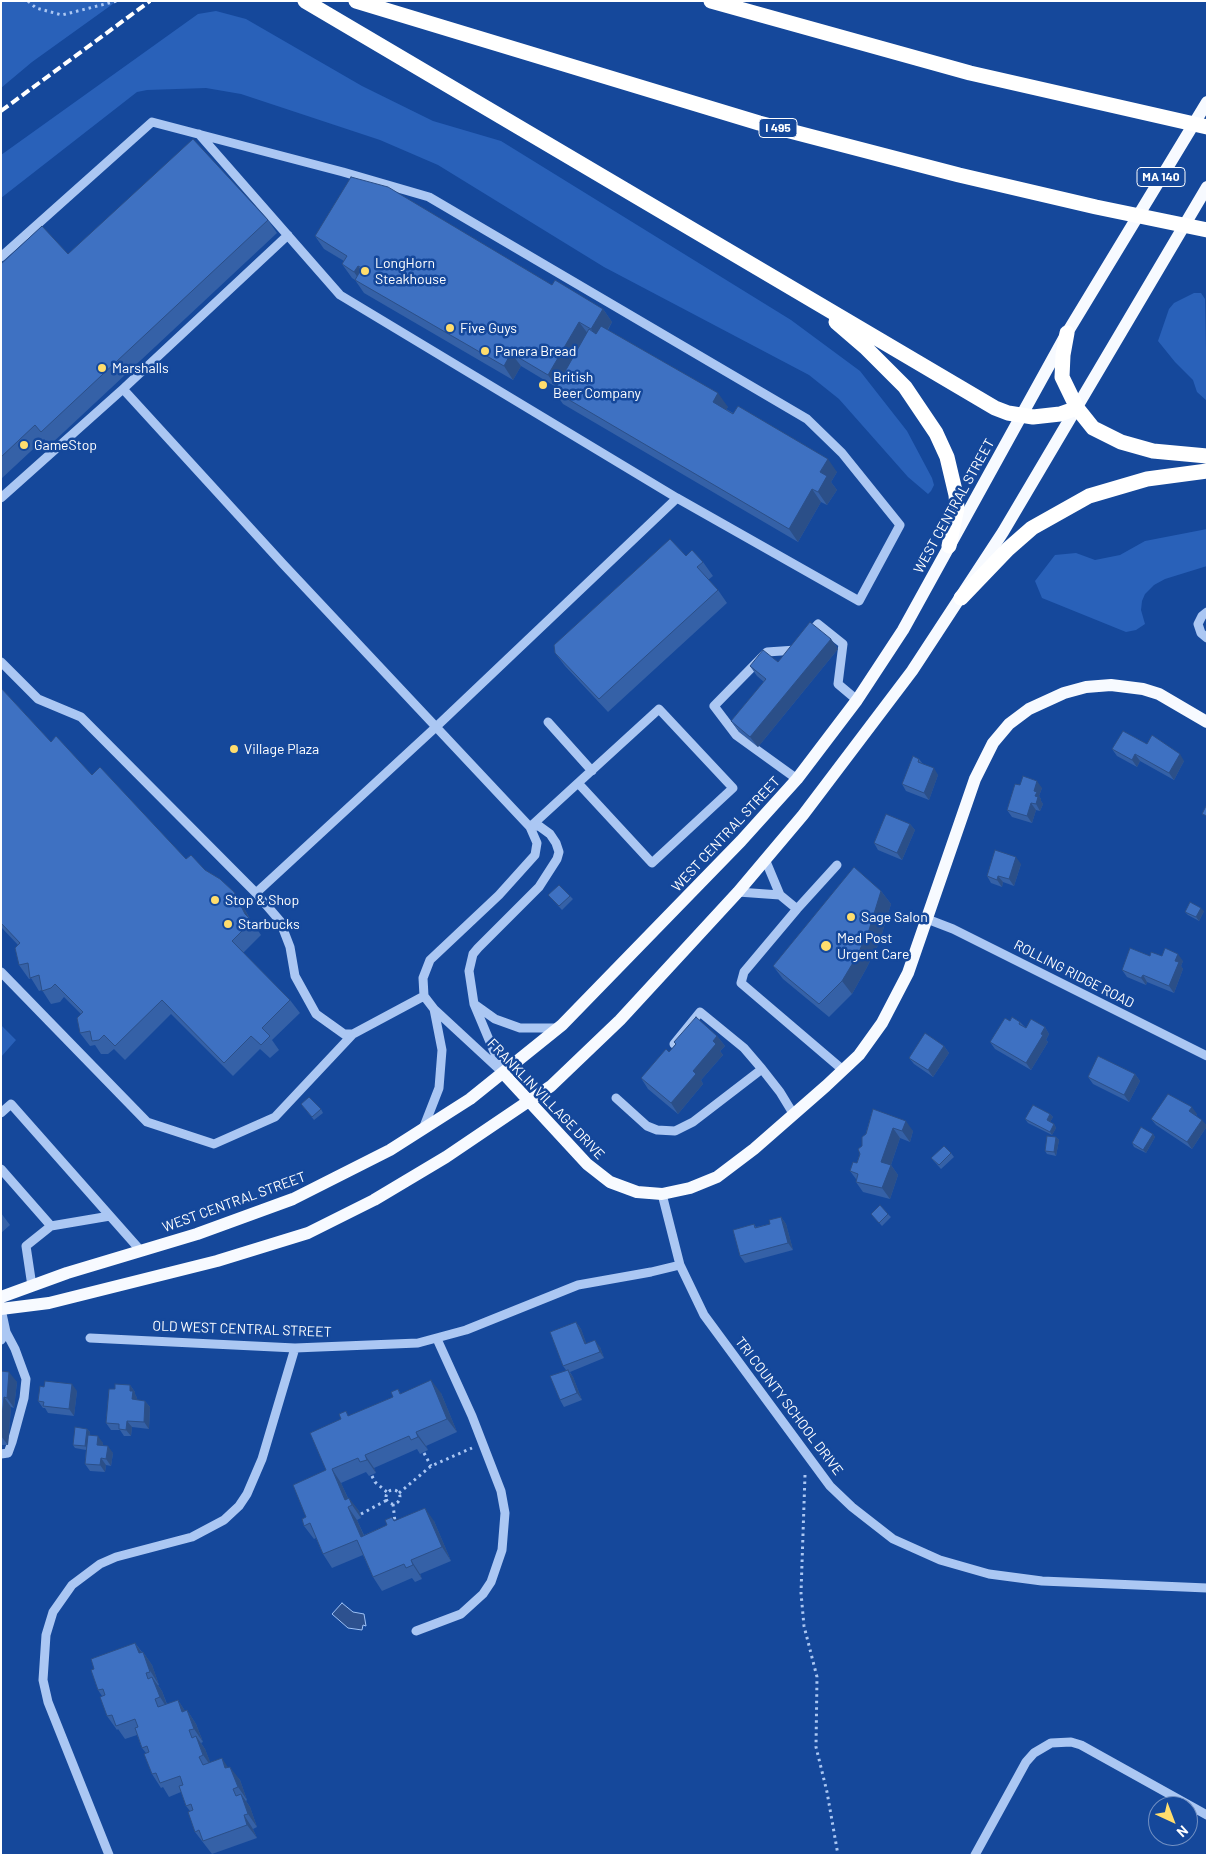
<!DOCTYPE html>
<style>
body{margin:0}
#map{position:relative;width:1208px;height:1856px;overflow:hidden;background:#15489b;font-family:Barlow,sans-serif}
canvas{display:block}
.frame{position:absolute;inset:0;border:2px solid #fff;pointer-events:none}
.north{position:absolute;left:1148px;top:1796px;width:50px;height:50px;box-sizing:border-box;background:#15489b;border:1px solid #7391c3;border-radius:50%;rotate:137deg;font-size:14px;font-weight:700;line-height:20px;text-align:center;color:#fff}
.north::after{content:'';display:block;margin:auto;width:18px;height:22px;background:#ffdd6d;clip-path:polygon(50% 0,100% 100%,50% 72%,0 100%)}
</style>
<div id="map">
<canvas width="1208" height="1856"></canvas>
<div class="frame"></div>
<div class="north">N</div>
</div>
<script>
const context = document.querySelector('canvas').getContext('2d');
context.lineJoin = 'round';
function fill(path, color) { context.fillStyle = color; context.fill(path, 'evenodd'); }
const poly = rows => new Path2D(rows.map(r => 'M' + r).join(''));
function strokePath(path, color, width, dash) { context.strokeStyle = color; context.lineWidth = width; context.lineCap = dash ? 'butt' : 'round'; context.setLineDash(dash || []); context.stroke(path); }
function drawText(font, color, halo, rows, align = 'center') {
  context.font = font + ' Barlow,sans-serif'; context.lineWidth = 5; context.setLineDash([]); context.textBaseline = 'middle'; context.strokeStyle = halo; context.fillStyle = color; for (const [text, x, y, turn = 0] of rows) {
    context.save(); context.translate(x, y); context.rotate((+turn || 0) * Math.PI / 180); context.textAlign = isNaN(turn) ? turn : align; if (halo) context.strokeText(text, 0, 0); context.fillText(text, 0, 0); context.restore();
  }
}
fill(poly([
 [1,1,117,1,32,62,1,88],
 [216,11,246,19,362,86,433,121,501,141,791,320,860,371,907,431,932,478,934,485,931,491,928,494,908,477,839,399,809,375,604,267,438,165,380,140,241,94,206,88,147,90,137,92,1,198,1,155,198,14],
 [1194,293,1201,293,1205,299,1207,401,1197,392,1193,380,1175,362,1158,341,1169,309,1174,303],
 [1207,529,1207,566,1165,579,1154,585,1145,594,1142,601,1141,610,1145,624,1136,630,1126,632,1042,598,1035,581,1055,555,1076,553,1095,560,1120,555,1145,541],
 [1,1025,16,1040,1,1057]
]), '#2961b9');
const water = poly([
 [342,1603,353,1612,364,1614,366,1626,363,1625,362,1630,348,1628,332,1614,342,1603]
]);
fill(water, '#2d518f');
strokePath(water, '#9dc1f5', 1);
strokePath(poly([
 [28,1,36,8,62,15,117,1],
 [424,1453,431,1466],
 [805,1475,801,1593,804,1626,817,1677,816,1747,827,1792,838,1855],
 [372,1476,375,1482,388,1493],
 '386 1497a7 7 0 1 1 14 0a7 7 0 1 1-14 0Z',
 [399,1493,431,1466,472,1448],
 [393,1504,395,1522],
 [361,1514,387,1500]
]), '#abc7f3', 3, [2.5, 4]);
strokePath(poly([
 [1,257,152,122,343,172,429,197,807,419,842,453,900,525,859,601,677,498,340,295,199,134],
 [123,389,283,564,530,827,537,843,535,855,499,895,430,960,423,978,424,996],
 [1,498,123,389,288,235],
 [1207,612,1202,616,1198,624,1201,633,1207,638],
 [809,634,818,624,843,644,838,684,857,700],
 [796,650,767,652,714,706,736,735,797,779],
 [1,662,38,699,81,717,256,893,280,921,290,947,295,976,316,1014,344,1034,353,1034,424,996],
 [548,722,592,771],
 [530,827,578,783,652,863,733,788,659,709,578,783],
 [738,892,780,895,765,859],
 [256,893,437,726,677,498],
 [780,895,797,909,744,972,741,983,843,1070],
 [797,909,837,865],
 [927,919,953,929,1207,1056],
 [1,972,147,1122,214,1144,275,1117,353,1034],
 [424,996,434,1009,501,1071],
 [474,1004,495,1019,520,1028,558,1028],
 [674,1044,700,1012,744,1048,762,1069],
 [503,1073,474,1004,469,971,473,954,478,948,539,887,557,859,559,852,556,843,550,834,539,826,530,827],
 [616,1098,647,1126,657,1130,675,1131,693,1122,762,1069,780,1092,794,1115],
 [1,1113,11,1104,141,1251],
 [423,1129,439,1088,442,1050,434,1009],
 [1,1169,51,1226,26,1246,32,1286],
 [662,1194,680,1265,704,1315,830,1486,852,1507,893,1539,940,1560,989,1574,1042,1581,1207,1588],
 [51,1226,110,1216],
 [90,1338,295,1348,418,1343,466,1330,578,1285,651,1272,680,1265],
 [1,1340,6,1332,1,1309],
 [1,1454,8,1453,12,1442,24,1398,26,1379,15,1349,6,1332],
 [416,1631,461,1614,483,1594,491,1582,502,1550,505,1513,501,1491,472,1416,437,1339],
 [109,1855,48,1702,43,1680,46,1635,53,1612,72,1585,100,1564,116,1557,192,1537,224,1520,239,1506,247,1494,262,1459,295,1348],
 [975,1855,1026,1762,1034,1753,1051,1743,1071,1742,1081,1745,1207,1815]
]), '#abc7f3', 9);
strokePath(poly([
 [503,1073,587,1164,610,1182,637,1192,662,1194,690,1188,717,1177,754,1149,826,1086,859,1055,882,1023,908,973,975,779,993,743,1009,724,1029,709,1064,693,1086,687,1111,685,1143,689,1159,694,1207,722],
 [1,1297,67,1273,197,1234,293,1199,390,1150,470,1099,562,1025,741,841,797,779,857,700,903,630,1067,333,1207,102],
 [1,1309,49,1303,217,1261,308,1233,374,1200,446,1157,551,1086,620,1020,738,892,803,815,912,671,1003,532,1207,187]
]), '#f7faff', 12);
strokePath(poly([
 [305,1,995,408,1008,413,1033,417,1060,414,1077,408],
 [356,1,759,123,959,175,1096,207,1207,230],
 [711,1,970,73,1207,127],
 [836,322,865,347,905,387,936,433,947,457,956,495,957,508,949,546],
 [1067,333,1063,355,1062,377,1077,408,1093,428,1121,442,1153,451,1207,456],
 [961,598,1008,549,1032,528,1089,496,1147,479,1207,471]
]), '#fff', 15);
strokePath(poly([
 [1,111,150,1]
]), '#fff', 4, [9, 4]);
fill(poly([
 [268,220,277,233,50,445,44,439,1,479,1,264,68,254],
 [315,236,552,285,603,309,612,322,608,330,728,407,726,409,837,472,831,482,837,490,827,505,821,502,798,542,563,404,554,391,556,387,521,366,513,380,364,293,355,280,352,278,342,264,344,261,324,249],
 [686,556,703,562,713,576,708,580,718,590,727,603,608,712,565,666,555,653],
 [831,639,838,649,758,747,739,732,731,721,764,682,757,676,750,666,778,662],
 [1,688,51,742,92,775,186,859,205,870,234,892,243,906,250,919,261,935,243,953,290,1000,300,1013,272,1040,279,1050,270,1058,260,1049,233,1076,171,1014,125,1060,114,1049,108,1054,101,1054,95,1045,90,1046,80,1033,81,1014,64,997,60,1002,51,1004,42,990,39,991,31,978,29,979,19,965,18,945,1,927],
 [1147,744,1184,761,1174,780,1140,761,1137,767,1117,756,1112,749],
 [919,759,923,764,938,775,929,800,906,791,902,784],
 [1020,785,1042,788,1039,796,1041,799,1041,801,1043,804,1040,811,1036,810,1032,823,1012,817,1007,810],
 [910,824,915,830,902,860,878,850,874,843],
 [1021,864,1014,886,1003,882,1002,887,991,883,987,876],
 [881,891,891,904,879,943,866,969,852,994,829,1017,783,979,773,966],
 [548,895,570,896,573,899,562,910],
 [1204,911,1199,921,1188,915,1185,912],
 [1162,956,1183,961,1181,966,1183,969,1174,993,1147,982,1146,985,1127,977,1122,970],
 [1010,1021,1020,1022,1026,1028,1045,1027,1049,1034,1046,1040,1048,1042,1031,1070,995,1049,990,1042],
 [717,1036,725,1046,720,1051,723,1055,701,1080,703,1084,678,1114,648,1089,641,1078,669,1052,676,1044,674,1042],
 [944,1046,949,1053,933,1077,914,1064,909,1058],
 [1135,1074,1140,1081,1129,1102,1093,1084,1088,1077],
 [301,1104,321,1109,323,1113,314,1120],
 [873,1109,913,1131,910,1142,900,1138,891,1165,898,1175,890,1199,863,1192,856,1182,856,1179,850,1171,857,1163],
 [1050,1114,1053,1117,1050,1122,1054,1124,1056,1128,1052,1135,1028,1123,1025,1119],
 [1197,1114,1196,1116,1207,1126,1192,1149,1156,1125,1151,1119],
 [1153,1134,1155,1137,1146,1153,1134,1147,1132,1143],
 [1056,1137,1059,1140,1056,1156,1047,1154,1045,1151],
 [951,1153,954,1157,941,1169,931,1158],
 [1,1213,10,1225,1,1233],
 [871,1214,888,1214,891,1217,882,1226],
 [781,1217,786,1224,793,1250,745,1263,740,1256,754,1224,756,1227,770,1224],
 [576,1322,581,1329,586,1343,600,1347,604,1358,570,1372,573,1377,582,1400,564,1407,560,1400,566,1370,563,1366],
 [1,1371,17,1382,14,1408,11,1407,8,1445,2,1445,1,1451],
 [130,1385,135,1392,135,1394,137,1398,137,1400,145,1401,150,1407,149,1429,132,1427,131,1436,124,1436,120,1430,111,1430,106,1423,115,1389],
 [398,1389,401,1394,441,1393,457,1432,426,1446,428,1450,420,1454,417,1449,374,1468,376,1473,369,1476,366,1472,341,1483,348,1498,359,1511,361,1518,357,1520,364,1535,387,1525,395,1521,434,1521,451,1561,420,1574,422,1579,415,1582,412,1578,382,1591,373,1577,363,1555,332,1568,323,1554,316,1538,314,1539,304,1526,306,1517,349,1416,393,1397],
 [77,1391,74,1416,48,1413,45,1408,43,1408,38,1401],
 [87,1429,90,1432,90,1435,103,1443,103,1446,113,1453,111,1466,106,1465,105,1472,90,1471,85,1464,86,1450,75,1448,73,1445],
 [135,1643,142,1652,143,1652,152,1665,159,1685,158,1685,162,1691,167,1704,178,1700,185,1711,187,1710,196,1724,203,1742,201,1743,205,1749,210,1762,228,1767,240,1780,247,1800,246,1801,250,1807,257,1827,253,1829,257,1838,212,1854,195,1832,190,1811,186,1806,181,1792,169,1797,163,1787,161,1788,152,1774,146,1753,142,1748,137,1735,125,1739,118,1729,117,1730,107,1716,102,1696,98,1690,94,1669]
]), '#3561a7');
fill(poly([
 [358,266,367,279,363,285,354,272],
 [603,309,612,322,600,342,591,329],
 [579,322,589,335,557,388,548,375],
 [511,353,521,366,513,380,504,366],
 [718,393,728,407,723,415,713,402],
 [828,459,837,472,831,482,837,490,827,505,818,492,820,472],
 [812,489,821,502,798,542,789,529],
 [831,639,838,649,758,747,750,737],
 [1135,754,1140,761,1137,767,1132,760],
 [1180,754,1184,761,1174,780,1169,773],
 [934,768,938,775,929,800,924,793],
 [1037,781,1042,788,1039,796,1041,799,1041,801,1043,804,1040,811,1036,804,1034,791],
 [1031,803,1036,810,1032,823,1027,816],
 [910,824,915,830,902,860,897,853],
 [1016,857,1021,864,1014,886,1009,879],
 [998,876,1003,882,1002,887,997,880],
 [881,891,891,904,879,943,866,969,852,994,842,981],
 [234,892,243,906,251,922,245,914],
 [1201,908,1204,911,1199,921,1196,917],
 [1178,954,1183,961,1181,966,1183,969,1174,993,1169,986,1175,961],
 [1143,975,1147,982,1146,985,1141,978],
 [1045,1027,1049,1034,1046,1040,1048,1042,1031,1070,1026,1063],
 [717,1036,725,1046,720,1051,723,1055,701,1080,703,1084,678,1114,671,1103,713,1041],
 [944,1046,949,1053,933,1077,928,1070],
 [1135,1074,1140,1081,1129,1102,1124,1095],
 [1192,1107,1197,1114,1194,1118,1189,1111],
 [1050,1114,1053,1117,1049,1124,1047,1120],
 [1202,1120,1207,1126,1192,1149,1187,1142],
 [906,1121,913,1131,910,1142,902,1131],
 [1054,1124,1056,1128,1052,1135,1050,1132],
 [893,1128,900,1138,891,1165,898,1175,890,1199,882,1188,881,1162],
 [1153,1134,1155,1137,1146,1153,1143,1150],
 [1056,1137,1059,1140,1056,1156,1054,1152],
 [781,1217,786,1224,793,1250,788,1243],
 [576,1322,581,1329,589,1351,585,1344],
 [595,1340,600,1347,604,1358,600,1352],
 [568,1370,573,1377,582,1400,577,1393],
 [9,1372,17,1382,14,1408,7,1398],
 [431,1380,441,1393,457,1432,447,1419],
 [72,1384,77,1391,74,1416,69,1409],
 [130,1385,135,1392,135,1394,137,1398,137,1406,132,1399,130,1391],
 [4,1397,11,1407,8,1445,1,1436,1,1426],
 [145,1401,150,1407,149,1429,144,1422],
 [127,1421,132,1427,131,1436,126,1430],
 [87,1429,90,1432,88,1450,85,1446],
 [416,1432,426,1446,428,1450,418,1437],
 [98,1436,103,1443,102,1452,97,1445],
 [108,1446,113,1453,111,1466,106,1459],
 [365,1455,374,1468,376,1473,367,1460],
 [101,1458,106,1465,105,1472,100,1465],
 [332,1469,341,1483,351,1505,345,1500],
 [349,1498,359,1511,361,1518,352,1505],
 [348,1507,357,1520,370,1550,361,1537],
 [425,1508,434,1521,451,1561,442,1547],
 [411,1560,420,1574,422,1579,413,1565],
 [135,1643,144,1656,143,1652,152,1665,159,1685,139,1653],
 [152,1677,162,1691,169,1711,160,1697],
 [178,1700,187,1714,182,1712],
 [187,1710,196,1724,203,1742,194,1729],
 [196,1736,205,1749,213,1769,203,1755],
 [222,1758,231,1772,225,1768],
 [230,1767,240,1780,247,1800,238,1787],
 [241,1794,250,1807,257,1827,248,1814],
 [244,1815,253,1829,257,1838,247,1825]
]), '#2b4f88');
const building = poly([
 [193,139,268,220,41,432,35,425,1,457,1,264,42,226,68,254,193,139],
 [351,177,388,187,552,285,555,280,603,309,591,329,579,322,548,375,511,353,504,366,355,280,362,268,358,266,354,272,342,264,347,256,315,236,351,177],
 [601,326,718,393,713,402,733,414,738,406,828,459,820,472,827,476,818,492,812,489,789,529,554,391,589,329,596,334,601,326],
 [670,539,686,556,692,550,703,562,697,567,718,590,599,699,555,653,554,645,670,539],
 [810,622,831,639,750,737,731,721,766,679,750,666,763,650,778,662,810,622],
 [1,688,51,742,56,736,92,775,100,767,186,859,191,855,205,870,220,879,234,892,245,914,252,921,232,941,290,1000,262,1028,270,1036,261,1045,251,1036,224,1063,162,1000,115,1046,104,1035,99,1040,92,1041,90,1031,80,1033,77,1018,83,1012,55,984,51,988,42,991,39,975,30,978,28,963,19,965,15,948,20,943,1,923,1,688],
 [1123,731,1147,744,1152,735,1180,754,1169,773,1135,754,1132,760,1112,749,1123,731],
 [913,756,919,759,918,762,934,768,924,793,902,784,913,756],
 [1023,776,1037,781,1034,791,1037,792,1035,796,1038,797,1036,804,1031,803,1027,816,1007,810,1015,784,1020,785,1023,776],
 [1207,804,1207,816,1202,814,1207,804],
 [886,814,910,824,897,853,874,843,886,814],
 [995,850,1016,857,1009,879,998,876,997,880,987,876,995,850],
 [854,867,881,891,869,930,857,956,842,981,819,1004,773,966,854,867],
 [559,885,570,896,559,906,548,895,559,885],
 [1190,902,1201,908,1196,917,1185,912,1190,902],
 [1130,948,1150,956,1151,952,1162,956,1165,948,1178,954,1175,961,1179,962,1169,986,1143,975,1141,978,1122,970,1130,948],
 [696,1017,717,1036,713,1041,716,1044,693,1071,696,1074,671,1103,641,1078,666,1049,669,1052,676,1044,674,1042,696,1017],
 [1012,1017,1020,1022,1019,1024,1026,1028,1031,1019,1045,1027,1041,1034,1043,1035,1026,1063,990,1042,1005,1018,1010,1021,1012,1017],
 [925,1033,944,1046,928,1070,909,1058,925,1033],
 [1098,1056,1135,1074,1124,1095,1088,1077,1098,1056],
 [1168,1094,1192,1107,1189,1111,1202,1120,1187,1142,1151,1119,1168,1094],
 [309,1097,321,1109,312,1117,301,1104,309,1097],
 [1033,1105,1050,1114,1047,1120,1054,1124,1050,1132,1025,1119,1033,1105],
 [873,1109,906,1121,902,1131,893,1128,881,1162,891,1165,882,1188,856,1182,858,1174,850,1171,853,1162,857,1163,860,1154,858,1149,862,1146,862,1137,866,1134,873,1109],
 [1141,1127,1153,1134,1143,1150,1132,1143,1141,1127],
 [1047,1136,1056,1137,1054,1152,1045,1151,1047,1136],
 [944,1146,951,1153,939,1165,931,1158,944,1146],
 [880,1205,888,1214,879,1223,871,1214,880,1205],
 [781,1217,788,1243,740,1256,733,1230,754,1224,755,1228,770,1224,769,1220,781,1217],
 [576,1322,585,1344,595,1340,600,1352,563,1366,550,1332,576,1322],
 [568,1370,577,1393,560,1400,550,1376,568,1370],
 [1,1371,9,1372,7,1398,4,1397,1,1426,1,1371],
 [431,1380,447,1419,416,1432,418,1437,411,1440,409,1436,365,1455,367,1460,360,1462,358,1458,332,1469,345,1500,349,1498,352,1505,348,1507,361,1537,387,1525,385,1520,392,1517,394,1521,425,1508,442,1547,411,1560,413,1565,406,1568,404,1564,373,1577,357,1540,323,1554,310,1523,304,1526,302,1519,306,1517,293,1485,326,1470,310,1433,341,1419,339,1414,346,1411,348,1416,393,1397,391,1392,398,1389,400,1394,431,1380],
 [45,1381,72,1384,69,1409,43,1406,44,1402,38,1401,40,1386,44,1387,45,1381],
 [115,1384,130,1385,130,1391,133,1391,132,1399,145,1401,144,1422,127,1421,126,1430,119,1429,119,1424,106,1423,109,1389,115,1389,115,1384],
 [75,1427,87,1429,85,1446,73,1445,75,1427],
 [88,1435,98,1436,97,1445,108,1446,106,1459,101,1458,100,1465,85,1464,88,1435],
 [135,1643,139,1653,143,1652,150,1672,146,1673,148,1679,152,1677,160,1697,155,1699,158,1707,178,1700,182,1712,187,1710,194,1729,189,1730,192,1738,196,1736,203,1755,199,1757,203,1765,222,1758,225,1768,230,1767,238,1787,233,1789,236,1796,241,1794,248,1814,244,1815,247,1825,203,1841,199,1830,195,1832,188,1812,193,1810,191,1804,186,1806,179,1786,183,1785,180,1776,160,1783,156,1773,152,1774,144,1754,149,1752,147,1746,142,1748,135,1728,138,1727,135,1719,116,1726,112,1715,107,1716,100,1697,105,1695,103,1689,98,1690,91,1670,94,1669,91,1659,135,1643]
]);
fill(building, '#3e71c2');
strokePath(building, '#2b4f88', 1);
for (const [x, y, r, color] of [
 [365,271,5,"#ffdd6d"],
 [450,328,5,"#ffdd6d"],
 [485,351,5,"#ffdd6d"],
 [102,368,5,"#ffdd6d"],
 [543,385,5,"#ffdd6d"],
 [24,445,5,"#ffdd6d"],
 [234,749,5,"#ffdd6d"],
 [215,900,5,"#ffdd6d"],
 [851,917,5,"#ffdd6d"],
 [228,924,5,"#ffdd6d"],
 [826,946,6,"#ffdd6d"]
]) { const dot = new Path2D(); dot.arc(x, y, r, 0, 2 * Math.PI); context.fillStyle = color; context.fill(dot); strokePath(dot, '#15489b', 2); }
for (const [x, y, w] of [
 [778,128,38],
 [1161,177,48]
]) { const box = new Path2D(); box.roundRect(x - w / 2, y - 9.5, w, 19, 4); context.fillStyle = '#15489b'; context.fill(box); strokePath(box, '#fff', 1); }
drawText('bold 12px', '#fff', null, [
 ["I 495",778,128],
 ["MA 140",1161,177]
]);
drawText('14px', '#fff', '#15489b', [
 ["LongHorn",375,263],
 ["Steakhouse",375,279],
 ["Five Guys",460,328],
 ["Panera Bread",495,351],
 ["Marshalls",112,368],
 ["British",553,377],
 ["Beer Company",553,393],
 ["GameStop",34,445],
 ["Village Plaza",244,749],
 ["Stop & Shop",225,900],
 ["Sage Salon",861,917],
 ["Starbucks",238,924],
 ["Med Post",837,938],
 ["Urgent Care",837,954]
], 'left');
drawText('14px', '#fff', '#15489b', [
 ["WEST CENTRAL STREET",954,506,-61],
 ["WEST CENTRAL STREET",726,834,-47],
 ["ROLLING RIDGE ROAD",1074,974,27],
 ["FRANKLIN VILLAGE DRIVE",546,1099,46],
 ["WEST CENTRAL STREET",234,1202,-20],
 ["OLD WEST CENTRAL STREET",242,1329,2],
 ["TRI COUNTY SCHOOL DRIVE",789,1406,53]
]);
</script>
